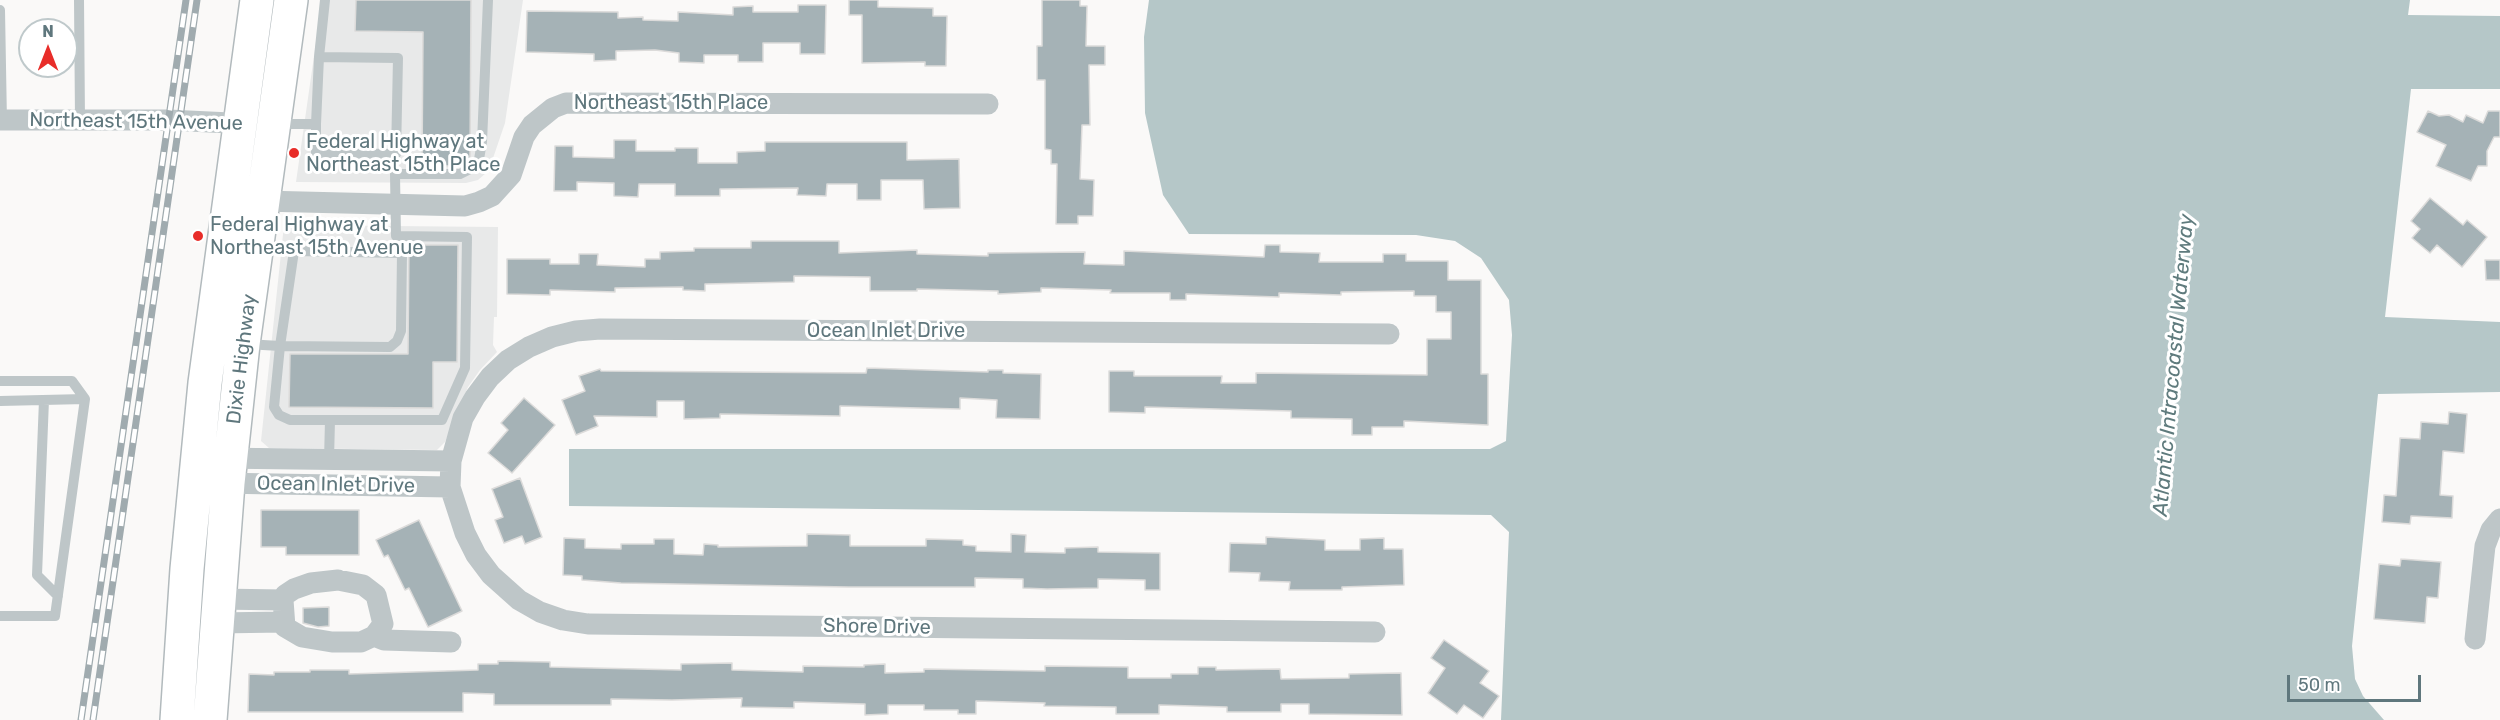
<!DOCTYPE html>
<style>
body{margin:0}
#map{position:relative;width:2500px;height:720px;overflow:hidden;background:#faf9f8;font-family:Rubik,sans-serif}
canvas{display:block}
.north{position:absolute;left:18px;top:18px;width:60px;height:60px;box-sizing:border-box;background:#fff;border:2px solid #bfc9cb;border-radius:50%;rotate:0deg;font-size:16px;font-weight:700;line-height:24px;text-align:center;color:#5f777d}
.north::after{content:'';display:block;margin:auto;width:21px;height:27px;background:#e82d29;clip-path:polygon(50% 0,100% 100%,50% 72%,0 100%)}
.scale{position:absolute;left:2287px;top:675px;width:134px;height:27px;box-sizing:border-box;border:3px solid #5f777d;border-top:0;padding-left:8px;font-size:18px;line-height:21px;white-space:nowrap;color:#5f777d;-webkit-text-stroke:4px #fff;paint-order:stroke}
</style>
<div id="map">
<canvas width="2500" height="720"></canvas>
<div class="north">N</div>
<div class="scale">50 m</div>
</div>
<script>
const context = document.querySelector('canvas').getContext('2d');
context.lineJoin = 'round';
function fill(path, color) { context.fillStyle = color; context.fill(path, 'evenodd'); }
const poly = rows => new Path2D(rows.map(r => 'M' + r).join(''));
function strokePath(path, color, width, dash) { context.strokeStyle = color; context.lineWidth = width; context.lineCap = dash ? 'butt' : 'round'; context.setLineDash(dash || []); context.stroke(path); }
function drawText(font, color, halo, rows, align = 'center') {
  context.font = font + ' Rubik,sans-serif'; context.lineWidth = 6; context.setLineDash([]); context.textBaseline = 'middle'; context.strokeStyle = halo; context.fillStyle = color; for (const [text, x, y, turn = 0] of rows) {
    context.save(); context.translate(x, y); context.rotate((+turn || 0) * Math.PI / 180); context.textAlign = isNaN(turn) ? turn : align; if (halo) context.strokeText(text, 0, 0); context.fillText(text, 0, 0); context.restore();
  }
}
fill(poly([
 [322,0,523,0,505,123,491,164,486,173,478,180,466,183,296,182],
 [284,225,498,227,497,317,494,317,493,345,497,352,480,370,468,387,445,442,437,450,269,448,261,441]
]), '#e8e9e9');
fill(poly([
 [1149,0,2410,0,2408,15,2500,16,2500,89,2411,89,2385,317,2500,322,2500,392,2378,394,2352,646,2355,679,2363,696,2384,720,1501,720,1509,532,1491,515,569,506,569,449,1490,449,1506,441,1512,335,1509,300,1481,258,1455,241,1416,235,1189,234,1163,195,1145,113,1144,37]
]), '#b5c7c8');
const building = poly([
 [356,0,471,0,470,161,458,166,422,166,423,32,355,31,356,0],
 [849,0,878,0,878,7,933,8,933,16,947,16,946,66,925,66,925,62,862,63,862,15,849,15,849,0],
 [1042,0,1080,0,1080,6,1087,6,1086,46,1105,46,1105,65,1089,65,1090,125,1082,125,1080,179,1094,180,1093,216,1078,216,1078,224,1056,224,1057,164,1051,164,1051,150,1045,149,1045,80,1037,80,1037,46,1042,46,1042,0],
 [798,5,826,5,825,54,800,54,800,43,763,43,763,62,738,62,738,55,704,55,704,63,679,62,679,53,655,50,616,51,616,60,594,61,594,54,526,52,527,11,618,12,618,18,643,17,643,20,678,21,678,12,733,15,733,7,753,6,753,12,798,12,798,5],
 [2428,111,2439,116,2449,115,2463,122,2466,115,2483,123,2488,111,2500,111,2500,137,2494,137,2487,151,2487,166,2478,166,2471,181,2436,166,2446,145,2417,132,2428,111],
 [614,140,636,140,636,151,675,151,675,148,698,148,698,163,737,163,737,152,765,151,765,142,907,142,907,160,959,159,960,208,924,209,923,180,881,180,881,200,857,200,857,184,827,184,826,196,797,195,798,188,720,189,720,196,675,196,675,184,639,184,638,197,614,196,614,183,577,182,577,191,554,191,555,146,573,146,573,157,614,158,614,140],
 [2430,198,2463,225,2467,220,2487,237,2462,267,2437,245,2430,253,2412,238,2420,229,2411,221,2430,198],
 [751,241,839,241,839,253,917,250,917,254,988,256,988,253,1085,252,1084,264,1124,265,1124,251,1264,257,1265,245,1280,245,1280,252,1320,253,1319,262,1383,262,1383,254,1406,254,1406,261,1448,261,1448,280,1481,280,1481,374,1488,374,1488,425,1404,421,1404,427,1372,427,1372,435,1352,435,1352,419,1291,418,1291,411,1145,407,1145,413,1109,412,1109,371,1134,371,1134,376,1222,376,1221,383,1256,383,1256,373,1427,375,1427,339,1451,339,1451,312,1436,312,1436,296,1414,296,1414,291,1341,292,1341,295,1279,293,1279,297,1186,294,1186,300,1170,300,1170,293,1110,293,1111,290,1041,288,1041,292,998,294,998,291,917,289,917,291,870,291,870,277,794,276,794,282,705,284,705,291,683,290,683,287,615,288,615,292,550,290,550,295,507,294,507,259,550,259,550,264,579,264,579,254,598,254,597,265,645,267,645,259,660,259,660,252,694,251,694,248,751,248,751,241],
 [409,245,458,245,457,362,433,362,433,408,289,407,290,354,408,354,409,245],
 [2485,260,2500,260,2500,280,2486,280,2485,260],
 [867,368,988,372,988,370,1003,370,1003,373,1041,374,1040,419,996,418,997,400,960,398,960,409,840,406,840,416,720,414,720,418,684,419,684,401,657,401,657,417,594,416,598,426,576,435,562,400,585,391,579,376,600,369,601,371,866,373,867,368],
 [524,398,555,425,512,473,488,453,508,430,501,423,524,398],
 [2449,412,2467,414,2464,453,2443,451,2440,495,2453,496,2452,518,2411,516,2410,524,2382,522,2384,495,2396,496,2400,438,2420,439,2421,422,2448,424,2449,412],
 [520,478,542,537,525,544,522,536,504,543,495,520,503,517,492,489,520,478],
 [261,510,359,510,359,555,286,555,286,547,261,547,261,510],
 [419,520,462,611,428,627,409,588,405,590,388,555,384,557,376,540,419,520],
 [807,534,850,535,850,546,926,546,926,539,963,540,963,545,976,546,976,551,1011,552,1011,534,1026,535,1025,552,1065,553,1065,548,1098,547,1098,552,1160,553,1160,590,1145,590,1145,580,1098,579,1098,588,1047,589,1023,588,1023,579,975,578,975,587,849,587,621,583,582,580,582,576,563,575,564,538,585,539,585,548,621,549,621,544,654,544,654,539,674,539,674,554,703,555,704,544,718,545,718,547,807,546,807,534],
 [1266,537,1325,540,1325,550,1360,550,1360,539,1384,538,1384,549,1403,549,1404,585,1342,587,1342,590,1289,590,1290,582,1259,581,1260,573,1229,572,1230,543,1266,544,1266,537],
 [2401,559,2441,562,2438,598,2427,597,2425,623,2374,619,2379,564,2400,566,2401,559],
 [329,607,329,626,318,627,303,623,303,608,329,607],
 [1444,640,1489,671,1480,683,1499,696,1483,718,1464,705,1457,714,1428,693,1445,668,1431,658,1444,640],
 [498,661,550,662,550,667,681,670,681,664,732,663,732,670,803,672,803,666,864,667,864,665,885,664,885,673,924,672,924,669,1045,671,1045,666,1128,667,1128,678,1171,678,1171,674,1198,674,1198,667,1216,667,1216,670,1280,669,1281,679,1349,678,1349,674,1401,673,1402,715,1309,714,1309,704,1281,704,1281,712,1227,712,1227,707,1159,705,1159,714,1116,714,1116,707,1044,706,1045,703,976,701,976,714,958,714,958,710,924,710,924,705,888,705,888,714,865,715,865,704,794,702,794,708,741,707,742,698,672,700,611,699,611,705,494,705,494,694,463,693,463,712,248,712,249,674,274,675,274,672,310,672,310,670,349,670,349,674,478,670,478,664,498,664,498,661]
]);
fill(building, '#a5b2b6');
strokePath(building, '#dcdbda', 1.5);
const primary = poly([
 [177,720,187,569,205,383,257,0],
 [210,720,228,483,243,344,291,0]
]);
strokePath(primary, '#b2babd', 36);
strokePath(poly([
 [79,0,80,119],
 [0,10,2,122],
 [279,124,316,124,316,153,396,154,398,58,319,57,325,0],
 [316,124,319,57],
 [246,344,280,346,294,251,402,253,401,331,397,341,390,347,280,346,274,407,279,415,290,420,442,420,465,368,467,237,396,236,395,174,460,174,478,165,482,142,488,0],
 [0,381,72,381,85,399],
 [44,400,37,575,58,596],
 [0,401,85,399,55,616,0,616],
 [329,460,330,420]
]), '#bec6c8', 10);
strokePath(poly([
 [0,120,168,120,251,124],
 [262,201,465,206,479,202,492,196,511,175,524,137,532,125,553,108,566,103,988,104],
 [218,458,451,461],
 [217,483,450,487],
 [338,580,363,585,376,595,383,624,374,636,361,642,332,642,302,637,285,627,283,600,285,595,294,589,311,583,338,580],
 [218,599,283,600],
 [217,623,283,622],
 [1375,632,588,624,563,620,540,612,519,600,491,575,476,555,465,533,450,487,451,461,463,418,475,397,490,377,508,360,529,347,552,337,576,331,600,329,1389,334],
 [374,636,384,640,451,642],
 [2475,639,2485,546,2491,530,2500,519]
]), '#bec6c8', 21);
strokePath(primary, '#fff', 33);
const rail = poly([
 [81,720,186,0],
 [93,720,197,0]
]);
strokePath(rail, '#a0abaf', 7);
strokePath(rail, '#fff', 4.5, [14]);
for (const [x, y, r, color] of [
 [294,153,6,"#e82d29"],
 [198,236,6,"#e82d29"]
]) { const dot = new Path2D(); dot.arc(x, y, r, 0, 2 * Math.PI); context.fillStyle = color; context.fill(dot); strokePath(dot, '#fff', 2); }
drawText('20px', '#5f777d', '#fff', [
 ["Northeast 15th Place",671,103],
 ["Northeast 15th Avenue",136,122,1],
 ["Ocean Inlet Drive",886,331],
 ["Dixie Highway",242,359,-83],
 ["Ocean Inlet Drive",336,485,1],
 ["Shore Drive",877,627,1]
]);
drawText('20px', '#5f777d', '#fff', [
 ["Federal Highway at",306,142],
 ["Northeast 15th Place",306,165],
 ["Federal Highway at",210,225],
 ["Northeast 15th Avenue",210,248]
], 'left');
drawText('italic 21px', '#5f7b7d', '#fff', [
 ["Atlantic Intracoastal Waterway",2174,365,-85]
]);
</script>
